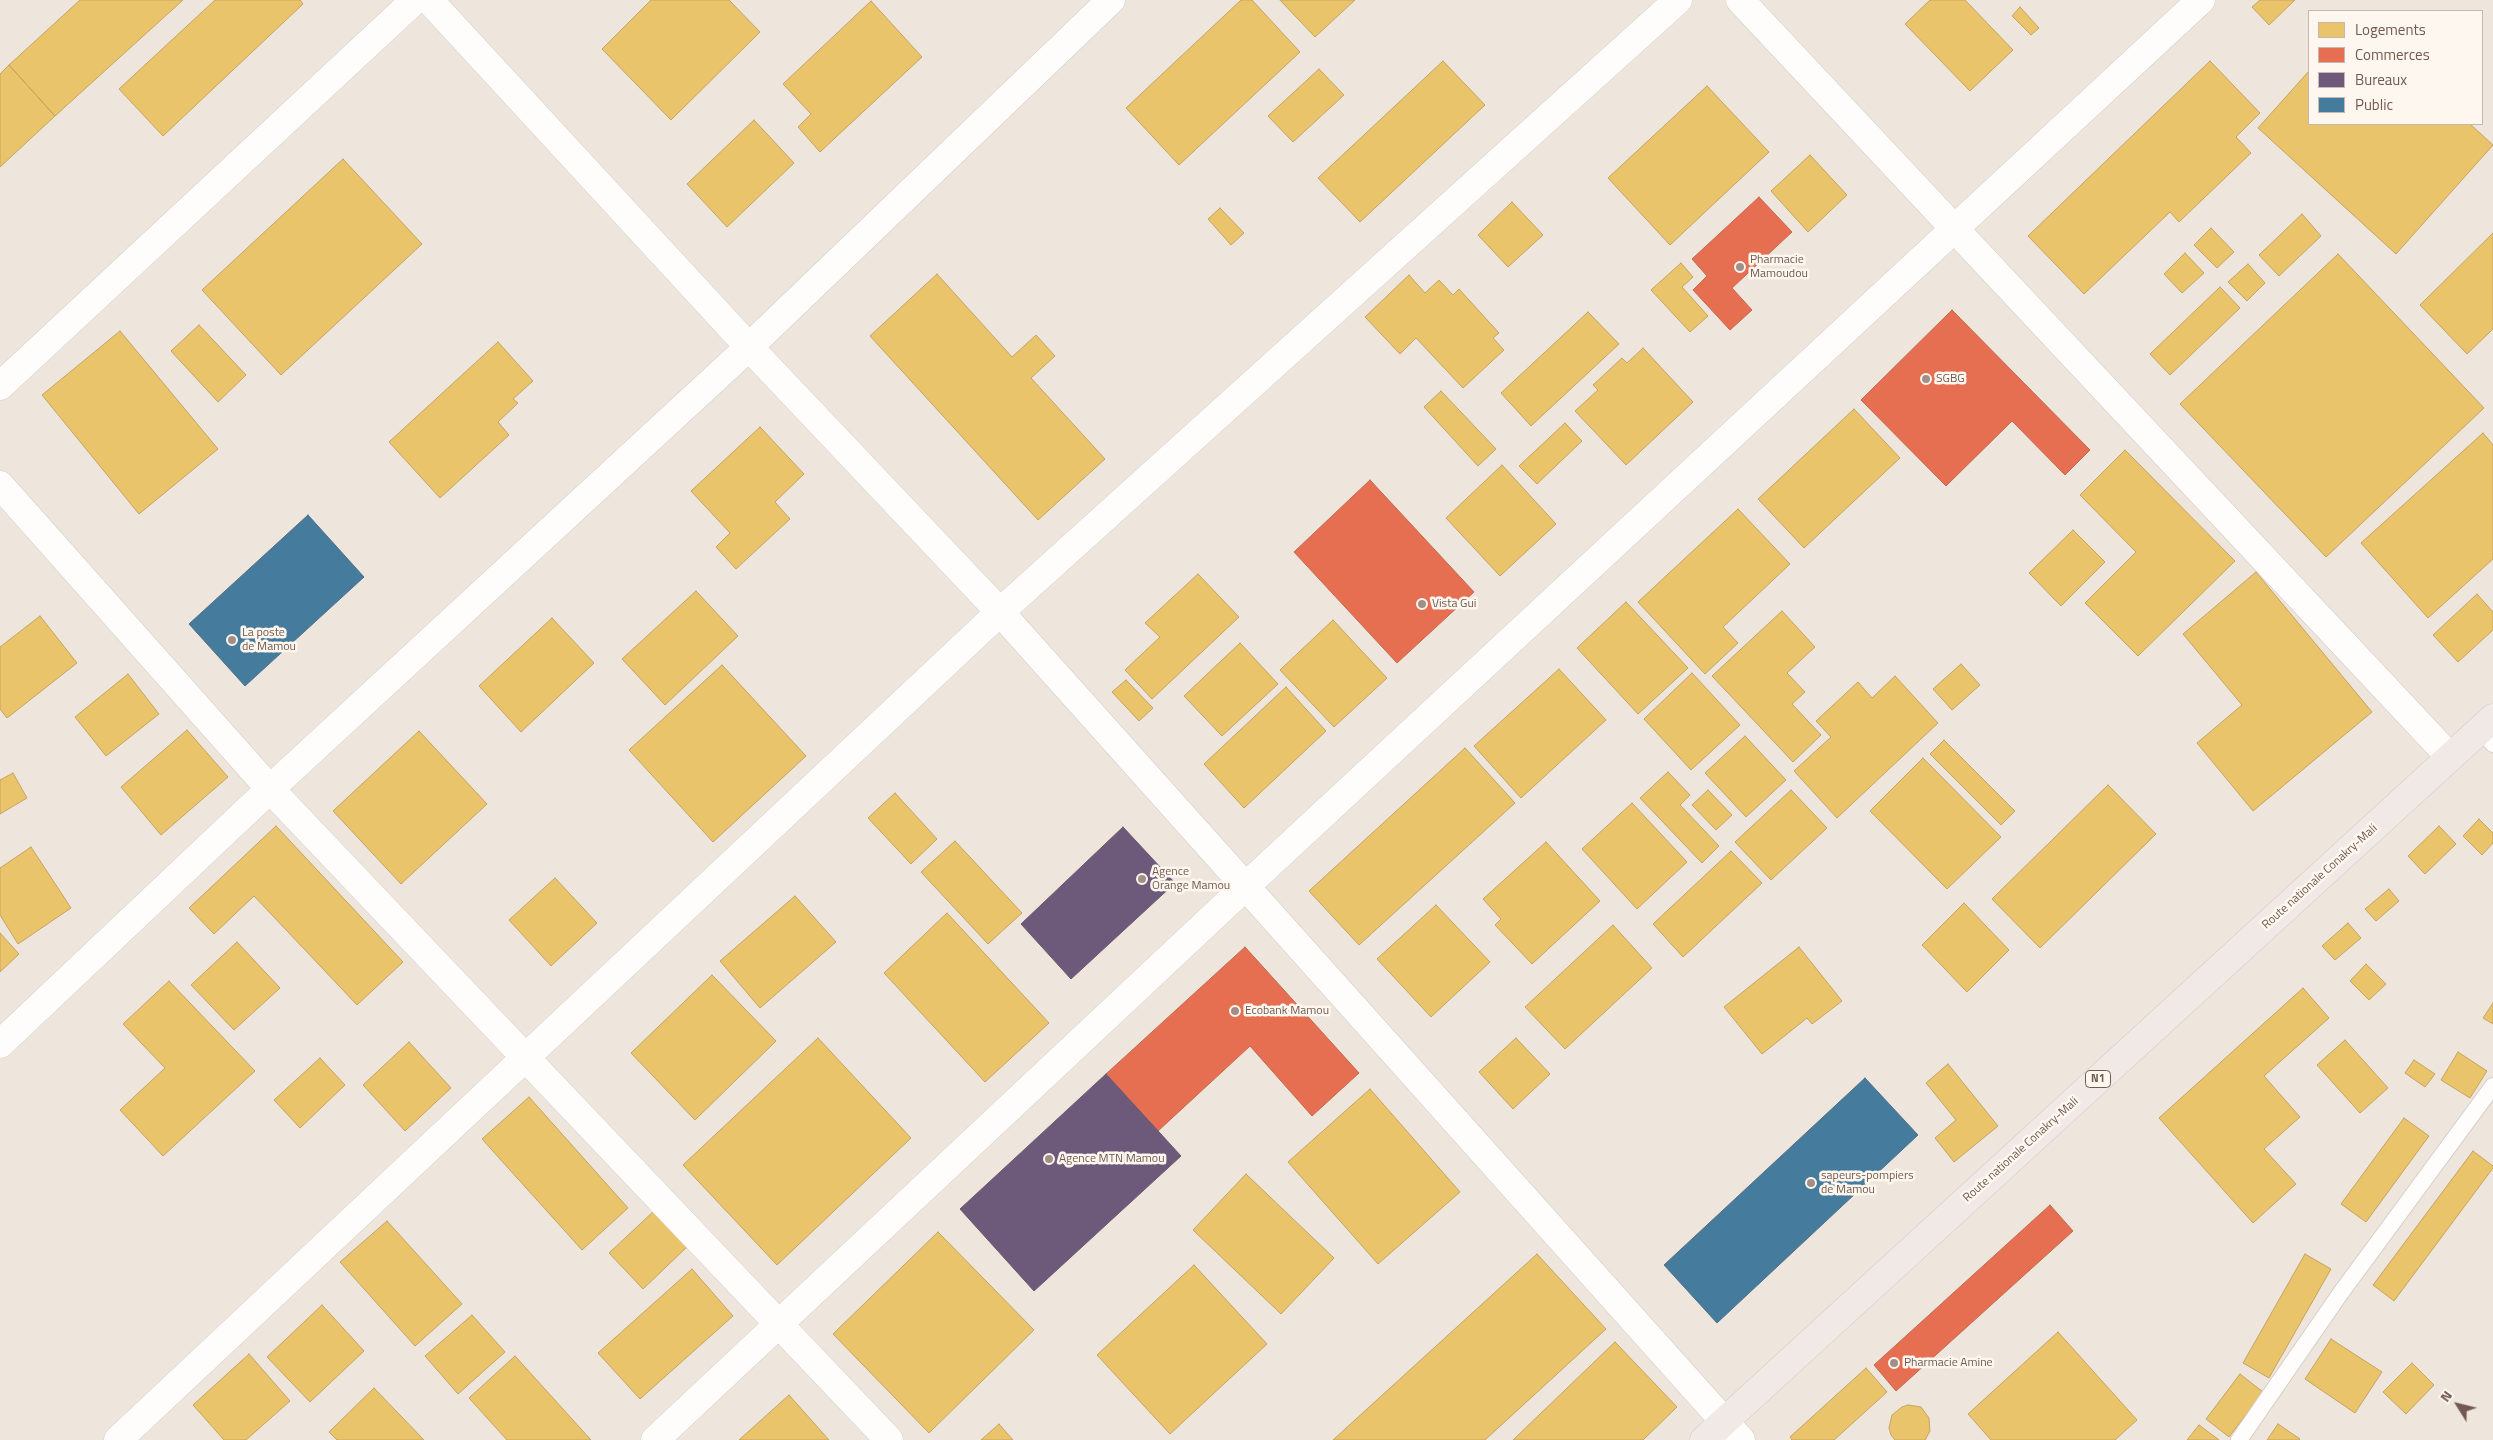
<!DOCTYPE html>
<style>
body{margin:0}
#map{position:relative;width:2493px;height:1440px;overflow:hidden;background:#f6f2ee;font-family:"Titillium Web",sans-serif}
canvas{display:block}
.legend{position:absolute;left:2308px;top:10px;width:175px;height:115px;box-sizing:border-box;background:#fdf7f0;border:1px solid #c6b8b0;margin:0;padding:6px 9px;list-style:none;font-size:15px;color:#735a50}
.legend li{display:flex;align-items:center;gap:10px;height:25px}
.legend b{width:25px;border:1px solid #c6b8b0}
.north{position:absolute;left:2433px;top:1380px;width:50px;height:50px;-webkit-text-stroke:4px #fdf7f0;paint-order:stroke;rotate:306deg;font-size:14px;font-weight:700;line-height:20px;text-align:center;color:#735a50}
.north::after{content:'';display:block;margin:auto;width:18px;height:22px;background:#735a50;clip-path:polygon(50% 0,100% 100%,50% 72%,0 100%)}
</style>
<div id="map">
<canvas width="2493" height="1440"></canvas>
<ul class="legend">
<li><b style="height:14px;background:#e9c46a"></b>Logements</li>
<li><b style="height:14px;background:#e76f51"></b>Commerces</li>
<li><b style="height:14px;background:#6d597a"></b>Bureaux</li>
<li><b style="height:14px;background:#457b9d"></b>Public</li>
</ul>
<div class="north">N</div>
</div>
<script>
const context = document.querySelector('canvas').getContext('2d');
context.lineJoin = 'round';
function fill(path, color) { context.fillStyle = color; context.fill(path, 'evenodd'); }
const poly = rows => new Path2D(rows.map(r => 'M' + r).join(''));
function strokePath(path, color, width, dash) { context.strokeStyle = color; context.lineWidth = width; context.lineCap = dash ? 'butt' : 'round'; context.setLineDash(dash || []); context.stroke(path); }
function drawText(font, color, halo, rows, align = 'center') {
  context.font = font + ' "Titillium Web",sans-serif'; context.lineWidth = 5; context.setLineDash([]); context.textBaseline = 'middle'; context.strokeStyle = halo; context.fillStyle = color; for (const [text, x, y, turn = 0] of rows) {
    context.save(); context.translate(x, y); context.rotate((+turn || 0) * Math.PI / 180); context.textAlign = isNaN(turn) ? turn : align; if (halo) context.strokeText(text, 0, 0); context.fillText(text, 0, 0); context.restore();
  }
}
fill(poly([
 [0,0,2493,0,2493,1440,0,1440],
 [2309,11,2482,11,2482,124,2309,124]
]), '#eee5dc');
const homes = poly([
 [80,0,183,0,55,116,9,65,80,0],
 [215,0,300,0,303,4,163,136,119,89,215,0],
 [651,0,729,0,760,32,671,120,602,49,651,0],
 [1241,0,1252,0,1300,52,1179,165,1126,108,1241,0],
 [1280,0,1355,0,1315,37,1280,0],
 [1930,0,1965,0,2013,50,1970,91,1905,24,1930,0],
 [2260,0,2295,0,2269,25,2252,7,2260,0],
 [871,1,922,57,820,152,798,127,811,114,783,84,871,1],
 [2020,7,2039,28,2031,35,2012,16,2020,7],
 [1443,61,1485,105,1360,222,1318,178,1443,61],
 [2210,61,2260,113,2236,137,2251,153,2179,222,2170,212,2084,294,2028,236,2210,61],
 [9,65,55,116,0,167,0,74,9,65],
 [1319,69,1344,95,1293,142,1268,116,1319,69],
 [2309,71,2309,124,2470,124,2493,145,2396,254,2258,128,2309,71],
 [1707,86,1769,152,1670,245,1608,178,1707,86],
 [754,120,794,163,727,227,687,184,754,120],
 [1810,155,1847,195,1808,232,1771,191,1810,155],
 [343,159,422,244,281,375,202,290,343,159],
 [1512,202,1543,235,1508,267,1478,235,1512,202],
 [1220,208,1244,233,1231,245,1208,219,1220,208],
 [2302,214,2321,236,2279,276,2259,255,2302,214],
 [2211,228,2234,252,2217,268,2194,245,2211,228],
 [2493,233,2493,329,2467,354,2420,305,2493,233],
 [2185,253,2204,273,2182,293,2164,274,2185,253],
 [2338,254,2484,408,2326,557,2180,404,2338,254],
 [1681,263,1693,277,1682,287,1708,316,1690,332,1651,290,1681,263],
 [2248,264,2265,283,2247,301,2228,282,2248,264],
 [937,274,1012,357,1036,335,1055,356,1031,378,1105,459,1038,520,870,336,937,274],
 [1409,275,1425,293,1439,280,1453,295,1459,289,1499,333,1493,338,1504,350,1463,388,1416,338,1400,354,1365,317,1409,275],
 [2220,287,2240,308,2170,375,2150,354,2220,287],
 [1588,312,1619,344,1531,426,1501,393,1588,312],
 [199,325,246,375,218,402,171,351,199,325],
 [120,331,218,449,139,514,42,395,120,331],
 [498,342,533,381,513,399,518,403,498,422,509,435,440,498,389,442,498,342],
 [1643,348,1693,402,1626,465,1575,411,1598,390,1593,385,1622,358,1627,363,1643,348],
 [1441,391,1496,449,1478,466,1424,407,1441,391],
 [1854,409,1900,458,1804,548,1758,499,1854,409],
 [1565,423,1582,441,1537,484,1519,466,1565,423],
 [760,427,804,474,775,502,790,519,736,569,716,547,730,533,691,491,760,427],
 [2483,433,2493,445,2493,559,2428,618,2361,543,2483,433],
 [2125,450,2235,561,2138,656,2085,603,2136,552,2080,495,2125,450],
 [1502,465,1556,524,1500,576,1446,518,1502,465],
 [1738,509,1790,564,1723,627,1738,643,1705,674,1638,602,1738,509],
 [2073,530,2105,562,2061,606,2029,573,2073,530],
 [2256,572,2372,712,2253,811,2197,743,2242,705,2183,634,2256,572],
 [1198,574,1239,617,1152,699,1125,670,1160,637,1145,623,1198,574],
 [696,591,738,636,665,705,622,659,696,591],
 [2477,594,2493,612,2493,630,2458,662,2433,635,2477,594],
 [1626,602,1688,668,1638,714,1577,648,1626,602],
 [1782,611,1815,647,1787,673,1805,692,1792,704,1821,735,1793,762,1712,676,1782,611],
 [40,616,77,663,7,718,0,709,0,647,40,616],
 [552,618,594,663,521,732,479,686,552,618],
 [1333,620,1387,678,1334,727,1280,670,1333,620],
 [1240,643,1278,684,1222,736,1184,696,1240,643],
 [1961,664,1980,685,1952,710,1933,689,1961,664],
 [722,665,806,756,713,842,629,750,722,665],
 [1559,669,1606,720,1521,798,1474,746,1559,669],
 [1692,673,1740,725,1691,770,1644,719,1692,673],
 [128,674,159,714,106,756,75,717,128,674],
 [1895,676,1938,723,1837,818,1794,771,1831,737,1816,721,1858,682,1872,698,1895,676],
 [1126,680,1153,708,1139,721,1112,692,1126,680],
 [1286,687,1326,731,1244,808,1204,764,1286,687],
 [187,730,228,777,161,835,121,787,187,730],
 [419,731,487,804,401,884,333,811,419,731],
 [1745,736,1786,780,1746,817,1705,773,1745,736],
 [1944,740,2015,811,2001,825,1930,754,1944,740],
 [1465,748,1515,803,1359,945,1309,891,1465,748],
 [1923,758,2001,837,1947,889,1870,811,1923,758],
 [1668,772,1690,795,1680,805,1719,846,1702,863,1640,798,1668,772],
 [13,773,27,798,0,814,0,780,13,773],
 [2108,785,2156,834,2040,948,1992,899,2108,785],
 [1708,790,1732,815,1716,830,1692,805,1708,790],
 [1791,790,1827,828,1771,880,1735,842,1791,790],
 [895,793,937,839,911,864,868,818,895,793],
 [1632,803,1687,862,1637,909,1582,849,1632,803],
 [2479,819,2493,833,2493,843,2482,855,2463,836,2479,819],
 [276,826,403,962,357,1005,254,896,214,934,189,908,276,826],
 [2439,826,2456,844,2425,874,2408,856,2439,826],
 [955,841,1022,913,988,944,921,872,955,841],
 [1546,842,1600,901,1532,964,1495,925,1501,919,1483,899,1546,842],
 [31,847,71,908,18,944,0,915,0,868,31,847],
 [1731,851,1762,883,1683,957,1653,924,1731,851],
 [555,878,597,923,551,966,509,920,555,878],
 [2389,889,2399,901,2376,921,2365,909,2389,889],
 [795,896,836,942,760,1008,720,961,795,896],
 [1964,903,2009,950,1967,992,1922,945,1964,903],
 [1436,905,1490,962,1431,1017,1377,959,1436,905],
 [947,913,1049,1023,985,1082,884,973,947,913],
 [2348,923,2361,938,2335,960,2322,946,2348,923],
 [1613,925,1652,968,1565,1049,1525,1007,1613,925],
 [0,933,19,954,0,972,0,933],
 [237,942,280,988,234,1030,191,985,237,942],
 [1799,947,1842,1001,1812,1024,1807,1018,1762,1054,1724,1007,1799,947],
 [2366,964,2386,984,2369,1000,2350,981,2366,964],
 [712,975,776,1041,695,1120,631,1053,712,975],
 [169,981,255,1071,163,1156,120,1110,165,1068,123,1024,169,981],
 [2303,988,2329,1018,2264,1076,2300,1117,2264,1149,2296,1184,2253,1223,2159,1118,2303,988],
 [2493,1003,2493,1024,2483,1018,2493,1003],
 [818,1038,911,1138,777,1265,683,1165,818,1038],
 [1516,1038,1550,1074,1513,1109,1479,1072,1516,1038],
 [2345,1040,2388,1088,2360,1113,2317,1065,2345,1040],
 [409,1042,451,1088,405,1131,363,1085,409,1042],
 [2458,1052,2487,1071,2470,1098,2441,1080,2458,1052],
 [320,1058,345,1085,300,1128,274,1100,320,1058],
 [2414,1060,2435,1074,2425,1087,2405,1073,2414,1060],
 [1948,1064,1998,1126,1954,1162,1935,1138,1956,1120,1926,1083,1948,1064],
 [1370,1089,1460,1192,1378,1264,1288,1162,1370,1089],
 [529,1097,628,1208,582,1250,482,1139,529,1097],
 [2404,1118,2429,1136,2366,1222,2341,1204,2404,1118],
 [2473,1151,2493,1166,2493,1168,2394,1301,2373,1285,2473,1151],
 [1246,1174,1334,1258,1281,1314,1193,1230,1246,1174],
 [655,1210,688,1246,643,1289,609,1253,655,1210],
 [387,1221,462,1304,415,1346,340,1262,387,1221],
 [938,1232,1034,1330,929,1433,833,1334,938,1232],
 [1537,1254,1606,1329,1485,1440,1333,1440,1537,1254],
 [2305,1254,2331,1269,2269,1378,2243,1363,2305,1254],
 [1194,1265,1267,1344,1170,1434,1097,1355,1194,1265],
 [692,1269,733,1316,640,1399,598,1353,692,1269],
 [322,1305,364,1351,310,1402,267,1357,322,1305],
 [472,1315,505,1352,458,1394,425,1356,472,1315],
 [2058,1332,2137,1420,2115,1440,1991,1440,1968,1414,2058,1332],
 [2331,1339,2382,1372,2355,1413,2305,1379,2331,1339],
 [1615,1342,1677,1407,1643,1440,1513,1440,1615,1342],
 [249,1354,290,1401,246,1440,224,1440,193,1405,249,1354],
 [515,1356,591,1440,507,1440,469,1398,515,1356],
 [2412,1363,2434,1385,2406,1414,2383,1392,2412,1363],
 [1866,1368,1887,1392,1834,1440,1792,1440,1790,1437,1866,1368],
 [2240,1374,2263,1392,2229,1437,2206,1419,2240,1374],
 [374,1388,424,1440,337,1440,329,1432,374,1388],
 [789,1395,829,1440,739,1440,789,1395],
 [1908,1405,1921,1407,1929,1418,1930,1431,1925,1440,1895,1440,1891,1435,1889,1428,1892,1415,1902,1407,1908,1405],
 [999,1424,1013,1440,981,1440,999,1424],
 [2278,1424,2300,1439,2299,1440,2267,1440,2278,1424],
 [2199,1425,2219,1440,2187,1440,2199,1425]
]);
fill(homes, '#e9c46a');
strokePath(homes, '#c6a462', 1);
const shops = poly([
 [1759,197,1792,232,1732,288,1752,310,1730,330,1693,290,1707,276,1692,259,1759,197],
 [1952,310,2090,450,2065,475,2012,421,1946,486,1861,400,1952,310],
 [1370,480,1474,592,1397,663,1294,552,1370,480],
 [1245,947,1359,1073,1312,1116,1250,1046,1158,1131,1106,1074,1245,947],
 [2050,1205,2073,1231,1896,1391,1874,1365,2050,1205]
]);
fill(shops, '#e76f51');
strokePath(shops, '#c46951', 1);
const offices = poly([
 [1123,827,1175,883,1071,979,1021,924,1123,827],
 [1106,1074,1181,1156,1034,1291,960,1209,1106,1074]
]);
fill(offices, '#6d597a');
strokePath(offices, '#6f596d', 1);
const public = poly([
 [308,515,364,577,245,686,189,624,308,515],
 [1865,1078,1918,1135,1717,1323,1664,1265,1865,1078]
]);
fill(public, '#457b9d');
strokePath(public, '#537186', 1);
const lane = poly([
 [2481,730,2493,744],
 [2239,1440,2340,1294,2493,1086]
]);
const street = poly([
 [429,0,749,347,1000,612,1741,1440],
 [1740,0,2450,757],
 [0,386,415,0],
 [0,485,270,789,889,1440],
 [0,1044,270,789,749,347,1111,0],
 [118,1440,1000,612,1678,0],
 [655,1440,1247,885,2201,0]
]);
const highway = poly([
 [1704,1440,2493,718]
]);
strokePath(lane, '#d4cec9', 18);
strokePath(street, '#d4cec9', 29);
strokePath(highway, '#d5ccc8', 29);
strokePath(lane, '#fefdfc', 16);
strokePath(street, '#fefdfc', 28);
strokePath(highway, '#f0e9e6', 28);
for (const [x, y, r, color] of [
 [1740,267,5,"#a18f87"],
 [1926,379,5,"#a18f87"],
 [1422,604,5,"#a18f87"],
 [232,640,5,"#a18f87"],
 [1142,879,5,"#a18f87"],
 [1235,1011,5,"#a18f87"],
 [1049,1159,5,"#a18f87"],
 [1811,1183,5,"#a18f87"],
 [1894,1363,5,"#a18f87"]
]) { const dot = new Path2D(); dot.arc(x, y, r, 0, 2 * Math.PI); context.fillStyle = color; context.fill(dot); strokePath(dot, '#fdf7f0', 2); }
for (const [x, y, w] of [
 [2098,1079,25]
]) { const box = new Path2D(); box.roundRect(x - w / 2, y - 8.5, w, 17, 4); context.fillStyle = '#fdf7f0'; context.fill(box); strokePath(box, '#735a50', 1); }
drawText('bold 11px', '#735a50', null, [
 ["N1",2098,1079]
]);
drawText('12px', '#735a50', '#fdf7f0', [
 ["Pharmacie",1750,260],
 ["Mamoudou",1750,274],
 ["SGBG",1936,379],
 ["Vista Gui",1432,604],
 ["La poste",242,633],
 ["de Mamou",242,647],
 ["Agence",1152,872],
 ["Orange Mamou",1152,886],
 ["Ecobank Mamou",1245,1011],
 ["Agence MTN Mamou",1059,1159],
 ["sapeurs-pompiers",1821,1176],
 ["de Mamou",1821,1190],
 ["Pharmacie Amine",1904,1363]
], 'left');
drawText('12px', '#735a50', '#fdf7f0', [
 ["Route nationale Conakry-Mali",2320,877,-42],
 ["Route nationale Conakry-Mali",2021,1150,-42]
]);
</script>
